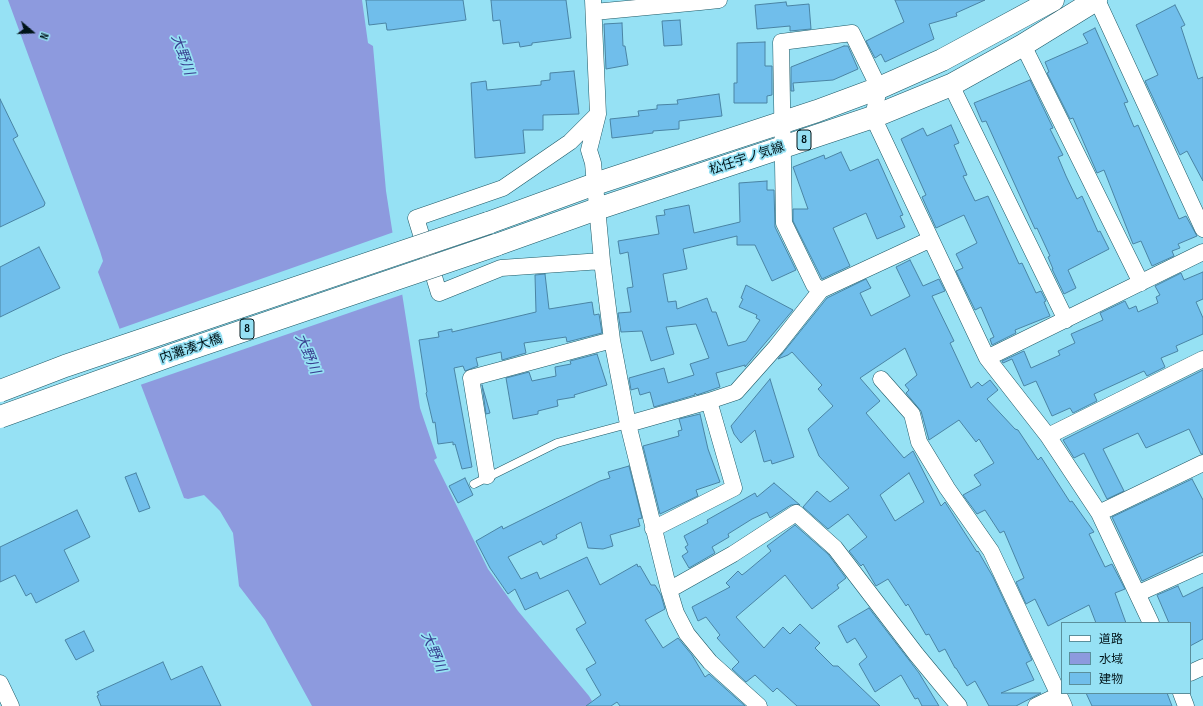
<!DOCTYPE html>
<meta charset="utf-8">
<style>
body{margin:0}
#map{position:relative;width:1203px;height:706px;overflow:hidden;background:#96e1f4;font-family:"Sofia Sans Condensed","Noto Sans JP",sans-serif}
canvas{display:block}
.legend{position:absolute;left:1061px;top:622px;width:130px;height:72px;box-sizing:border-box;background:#96e1f4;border:1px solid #5a8f9c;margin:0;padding:5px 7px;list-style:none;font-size:12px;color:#001419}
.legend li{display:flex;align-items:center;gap:8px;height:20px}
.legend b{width:20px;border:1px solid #5a8f9c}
.north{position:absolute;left:12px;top:12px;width:40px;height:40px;-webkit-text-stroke:3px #96e1f4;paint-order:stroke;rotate:109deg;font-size:11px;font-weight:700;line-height:16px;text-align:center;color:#001419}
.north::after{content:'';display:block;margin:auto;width:14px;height:18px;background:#001419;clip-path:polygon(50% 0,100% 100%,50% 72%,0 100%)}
</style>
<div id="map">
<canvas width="1203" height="706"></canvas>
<ul class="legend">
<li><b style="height:5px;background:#fff"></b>道路</li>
<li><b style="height:11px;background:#8d9ade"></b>水域</li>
<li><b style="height:11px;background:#70beeb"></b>建物</li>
</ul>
<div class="north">N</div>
</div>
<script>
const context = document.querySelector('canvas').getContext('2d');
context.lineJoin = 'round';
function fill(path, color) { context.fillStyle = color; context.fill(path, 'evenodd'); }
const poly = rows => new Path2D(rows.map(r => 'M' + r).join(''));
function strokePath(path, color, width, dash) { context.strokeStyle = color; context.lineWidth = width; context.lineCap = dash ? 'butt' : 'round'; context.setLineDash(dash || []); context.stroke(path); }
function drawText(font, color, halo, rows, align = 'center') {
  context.font = font + ' "Sofia Sans Condensed","Noto Sans JP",sans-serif'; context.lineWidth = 3.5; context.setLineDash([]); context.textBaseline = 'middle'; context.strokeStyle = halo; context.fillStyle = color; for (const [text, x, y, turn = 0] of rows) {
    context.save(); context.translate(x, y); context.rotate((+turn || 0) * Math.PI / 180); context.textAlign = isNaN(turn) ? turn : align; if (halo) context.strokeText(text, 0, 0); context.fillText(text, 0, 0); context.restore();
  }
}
fill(poly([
 [8,0,362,0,368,43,373,46,386,191,420,408,437,458,434,460,488,569,518,611,589,696,592,701,589,704,590,706,312,706,265,620,239,586,233,533,220,511,204,495,188,499,184,498,98,272,103,261,100,251]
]), '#8d9ade');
fill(poly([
 [394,232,404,294,140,385,119,329]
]), '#96e1f4');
const building = poly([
 [366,0,463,0,466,20,390,30,387,30,386,23,369,25,366,0],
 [491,0,566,0,571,38,532,43,532,45,520,47,519,42,503,44,500,20,493,21,491,0],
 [895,0,985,0,956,13,957,16,929,24,934,39,885,62,881,54,875,58,866,41,904,22,895,0],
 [786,2,787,6,809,4,811,29,790,31,790,26,757,29,755,5,786,2],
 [1175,5,1185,25,1181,27,1198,79,1203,77,1203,181,1187,151,1180,155,1145,81,1158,75,1136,25,1175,5],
 [680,20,682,45,664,46,662,21,680,20],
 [622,23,623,46,625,46,628,65,606,69,604,24,622,23],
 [1095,28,1128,102,1124,103,1134,127,1138,125,1179,219,1186,216,1197,236,1178,244,1180,248,1172,251,1174,256,1152,266,1141,241,1133,244,1104,170,1097,173,1073,118,1070,119,1047,73,1049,72,1045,62,1088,43,1083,34,1095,28],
 [765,42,765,66,772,66,772,95,767,96,767,103,734,103,734,83,737,83,737,43,765,42],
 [844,46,848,46,858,69,833,80,793,83,794,91,791,91,791,67,844,46],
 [574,71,579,114,543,115,543,130,523,130,525,153,475,158,471,83,486,81,487,90,541,85,541,81,550,80,550,73,574,71],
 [1030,80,1053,128,1050,129,1063,155,1058,157,1066,176,1077,199,1082,196,1098,232,1100,231,1109,249,1068,270,1076,288,1064,294,1052,269,1053,269,1048,257,1050,256,1037,228,1035,229,986,121,982,122,974,103,1030,80],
 [719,94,722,116,679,121,679,129,653,131,653,133,612,138,610,119,639,116,638,111,657,109,657,105,678,104,677,100,719,94],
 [0,99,18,136,13,139,45,203,44,206,0,227,0,99],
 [951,125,959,143,954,145,967,175,963,176,975,201,988,196,1019,264,1022,263,1036,293,1041,291,1046,301,1044,302,1050,316,1015,330,1016,333,992,345,990,339,994,337,981,307,975,310,956,271,963,268,956,254,977,243,964,215,936,228,922,197,926,195,901,139,923,128,927,136,951,125],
 [841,152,850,171,878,159,903,215,900,216,905,227,877,239,866,213,833,228,850,266,822,279,793,221,793,209,808,209,793,167,824,155,825,159,841,152],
 [767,181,767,190,774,190,775,227,796,270,772,281,755,245,737,245,737,236,683,249,687,269,663,274,668,302,676,301,677,309,707,298,712,312,716,312,728,346,746,341,760,320,756,318,757,315,739,307,743,299,741,298,746,285,793,310,745,367,745,365,716,373,720,387,697,395,695,393,695,395,654,407,650,392,640,395,638,388,631,390,629,378,664,368,668,383,694,375,690,364,709,358,696,324,666,327,674,354,651,361,642,331,621,332,618,313,631,312,627,288,633,287,628,252,620,254,618,241,659,234,656,216,665,215,664,210,689,205,694,233,740,222,739,183,767,181],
 [39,247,60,288,0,317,0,267,39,247],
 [910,260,923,286,939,279,945,291,932,296,954,341,950,343,971,388,978,382,982,386,990,380,998,390,987,399,1015,429,1018,430,1038,460,1041,457,1070,502,1072,501,1094,532,1089,534,1105,567,1112,564,1125,589,1115,593,1126,623,1096,623,1089,605,1048,626,1035,599,1026,604,1016,582,1024,578,1004,531,1000,533,985,510,977,514,963,495,981,485,974,475,994,463,979,439,976,442,959,420,929,440,921,411,906,393,909,390,905,385,917,375,905,348,860,378,880,401,866,413,904,458,913,451,941,506,945,502,977,552,978,551,993,577,1032,660,1026,663,1034,680,1001,693,1041,693,1016,706,989,706,975,681,967,686,956,668,955,668,945,649,939,652,929,634,926,635,908,604,906,606,888,579,876,586,863,564,861,566,849,551,867,537,848,514,828,529,803,507,817,491,830,502,849,488,819,456,808,429,833,406,818,389,822,385,792,352,788,355,778,359,827,298,866,279,871,288,860,293,871,316,910,296,896,267,910,260],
 [909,473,924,502,895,521,880,495,909,473],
 [1203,272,1203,299,1196,302,1203,318,1203,334,1176,346,1178,351,1161,358,1165,367,1147,376,1144,371,1094,394,1097,401,1073,413,1070,408,1052,416,1036,381,1024,386,1012,359,1003,363,1002,361,1024,351,1031,368,1060,355,1058,351,1075,343,1071,334,1103,320,1100,313,1125,301,1129,309,1136,306,1138,312,1158,303,1156,297,1160,295,1155,286,1181,273,1184,280,1203,272],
 [545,274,549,309,592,302,594,315,599,314,602,333,567,342,566,337,524,343,526,353,502,360,501,352,476,358,478,366,465,371,463,366,454,368,472,467,462,469,455,444,453,445,453,442,438,444,435,422,433,423,426,393,427,392,419,340,439,337,438,332,452,329,452,332,536,312,535,275,545,274],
 [597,354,607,385,574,395,575,397,557,400,558,406,538,411,538,414,513,419,506,378,529,372,532,381,556,376,555,367,571,364,570,361,597,354],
 [1203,370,1203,454,1201,454,1189,429,1146,448,1138,433,1103,449,1124,491,1107,499,1084,453,1074,458,1063,440,1203,370],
 [770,379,794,457,772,464,771,460,764,462,755,430,741,443,734,434,731,426,770,379],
 [482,385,490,413,486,414,482,385],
 [700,414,708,449,720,482,696,490,698,496,660,514,643,446,679,436,678,431,682,430,679,419,700,414],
 [629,466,642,518,638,519,640,526,610,535,613,546,603,549,588,548,581,522,556,535,557,538,543,545,541,541,508,557,521,579,537,572,540,579,587,557,600,585,637,564,638,567,640,566,651,585,655,585,661,595,665,609,645,620,663,648,678,638,692,655,705,677,709,674,745,706,620,706,617,702,611,706,586,706,601,695,586,669,596,663,576,629,586,623,568,590,525,610,515,589,508,594,490,568,476,541,502,526,503,529,600,481,610,478,608,472,629,466],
 [136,473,150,508,139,512,125,477,136,473],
 [465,478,473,495,458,503,449,486,465,478],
 [1192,479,1203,500,1203,552,1142,581,1112,517,1192,479],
 [774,483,800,505,791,505,770,518,767,512,752,519,728,534,729,537,712,547,715,553,689,568,682,556,688,552,685,547,688,545,684,536,708,523,707,520,755,493,757,497,774,483],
 [77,510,90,537,64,550,79,581,36,603,31,593,26,596,15,575,0,582,0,547,77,510],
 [795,525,828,554,846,578,837,585,839,588,812,609,785,575,736,617,764,648,783,627,790,634,800,624,820,643,815,648,833,666,838,666,880,706,797,706,777,688,773,692,755,675,746,682,732,669,739,662,717,638,720,635,706,617,698,621,692,607,730,587,726,583,738,571,742,575,746,572,771,551,767,546,795,525],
 [1178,586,1183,597,1203,587,1203,639,1190,646,1190,623,1169,623,1157,595,1178,586],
 [869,608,919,673,939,706,922,706,918,698,915,699,901,675,875,692,859,664,867,657,855,638,847,643,838,626,869,608],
 [84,631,94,651,76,660,65,640,84,631],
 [163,662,171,680,202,666,221,706,101,706,97,696,99,695,97,692,163,662],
 [1086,693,1167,693,1172,706,1092,706,1086,693]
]);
fill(building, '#70beeb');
strokePath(building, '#4a84a4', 1);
const lane = poly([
 [474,484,557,443,628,424]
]);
const street = poly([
 [593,0,598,114,570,142,503,188,416,218,439,293,501,268,602,261,612,340,628,424,669,590,676,613,687,634,710,662,759,706],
 [1097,0,1203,229],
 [700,2,719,0],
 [594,12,700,2,699,0],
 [1023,45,1141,283],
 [951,85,1066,320],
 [598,114,589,150,593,163,602,261],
 [821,290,814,285,784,223,781,42,852,33,879,88,873,117,987,358,1203,252],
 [987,358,1048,436,1099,513,1151,623],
 [881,379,912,414,919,442,947,488,991,551,1064,706],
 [628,424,709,401],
 [1048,436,1203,359],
 [487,476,471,378,612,340],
 [1099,513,1203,463],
 [653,529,734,488,709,401,736,392,776,347,821,290,929,240],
 [669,590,733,554,796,513,835,548,916,654,959,706],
 [1139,593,1203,564],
 [1190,673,1203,667],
 [0,683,11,706],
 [1181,693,1186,706],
 [1036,706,1059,695]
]);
const primary = poly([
 [488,223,595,184,817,111,879,88,942,60,1053,0],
 [496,245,597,209,873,117,951,85,1023,45,1096,0]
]);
strokePath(lane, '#1d5865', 9);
strokePath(street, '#1d5865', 17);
strokePath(primary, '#1d5865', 23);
strokePath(lane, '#fff', 8);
strokePath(street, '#fff', 16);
strokePath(primary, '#fff', 22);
const primaryBridge = poly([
 [0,391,65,366,488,223],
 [0,417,175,354,496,245]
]);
strokePath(primaryBridge, '#1d5865', 23, []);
strokePath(primaryBridge, '#fff', 22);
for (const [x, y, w] of [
 [804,140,14],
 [247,329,14]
]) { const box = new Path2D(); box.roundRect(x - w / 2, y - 10, w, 20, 3); context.fillStyle = '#96e1f4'; context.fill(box); strokePath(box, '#001419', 1); }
drawText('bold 12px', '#001419', null, [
 ["8",804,140],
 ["8",247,329]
]);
drawText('13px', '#001419', '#96e1f4', [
 ["松任宇ノ気線",747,159,-18],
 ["内灘湊大橋",191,349,-19]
]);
drawText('italic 14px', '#394090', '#96e1f4', [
 ["大野川",182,55,70],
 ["大野川",307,354,67],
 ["大野川",433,652,67]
]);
</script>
